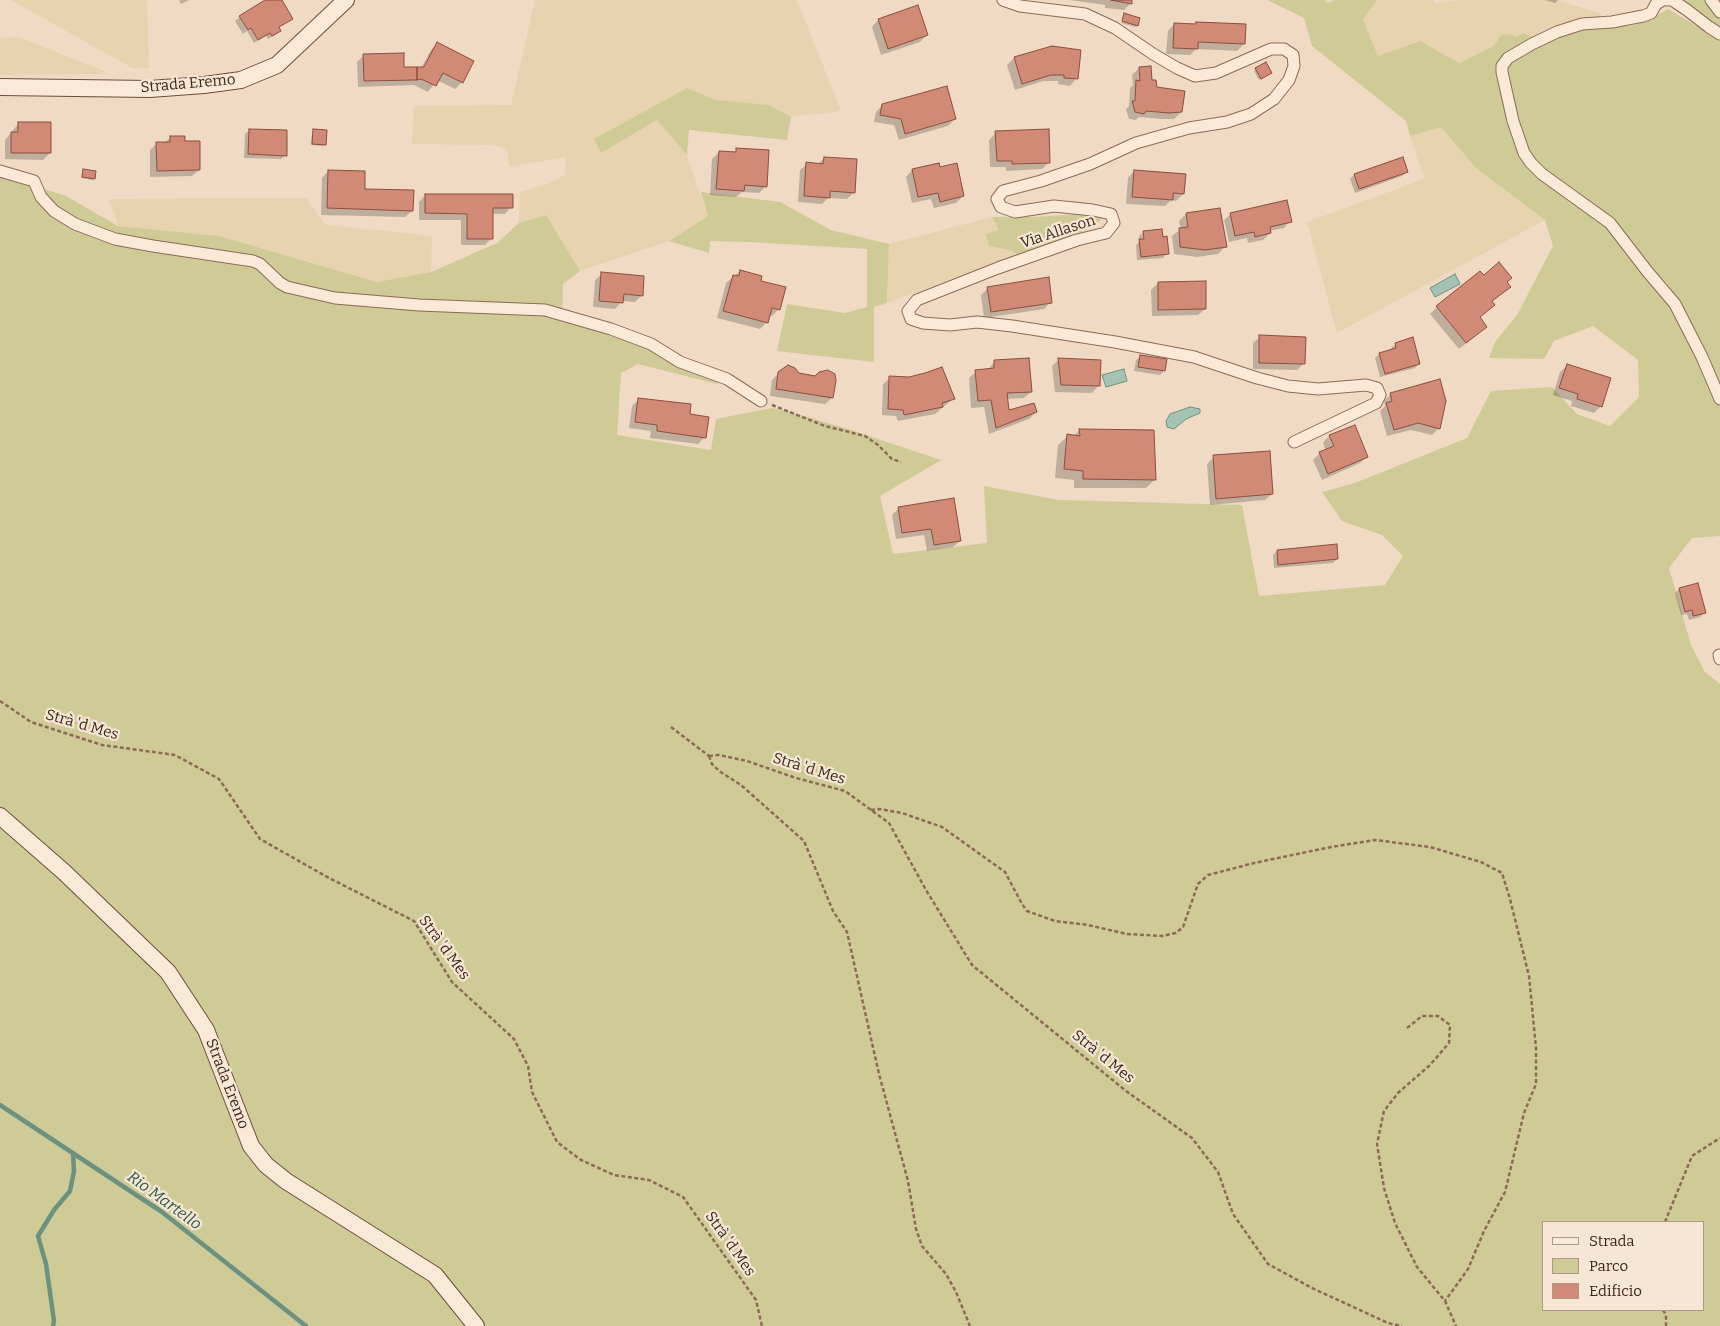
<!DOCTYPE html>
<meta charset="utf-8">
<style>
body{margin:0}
#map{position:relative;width:1720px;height:1326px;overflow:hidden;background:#f0dac3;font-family:Bitter,serif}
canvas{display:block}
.legend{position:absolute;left:1542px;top:1221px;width:162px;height:90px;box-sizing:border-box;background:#f7e6d3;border:1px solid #ac998a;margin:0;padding:6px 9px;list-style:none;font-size:15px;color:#3b261d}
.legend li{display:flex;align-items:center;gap:10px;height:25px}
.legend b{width:25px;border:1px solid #ac998a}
</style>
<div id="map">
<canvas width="1720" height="1326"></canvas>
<ul class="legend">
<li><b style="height:6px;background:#fbe9d7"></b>Strada</li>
<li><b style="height:14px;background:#cfcb96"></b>Parco</li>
<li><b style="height:14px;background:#d18a76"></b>Edificio</li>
</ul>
</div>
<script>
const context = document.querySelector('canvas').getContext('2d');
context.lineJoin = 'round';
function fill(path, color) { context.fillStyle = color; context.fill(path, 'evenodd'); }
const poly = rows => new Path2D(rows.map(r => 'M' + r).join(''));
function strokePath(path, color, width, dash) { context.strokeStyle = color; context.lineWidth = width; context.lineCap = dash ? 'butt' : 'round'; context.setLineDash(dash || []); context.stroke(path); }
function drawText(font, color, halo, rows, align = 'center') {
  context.font = font + ' Bitter,serif'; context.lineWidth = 4.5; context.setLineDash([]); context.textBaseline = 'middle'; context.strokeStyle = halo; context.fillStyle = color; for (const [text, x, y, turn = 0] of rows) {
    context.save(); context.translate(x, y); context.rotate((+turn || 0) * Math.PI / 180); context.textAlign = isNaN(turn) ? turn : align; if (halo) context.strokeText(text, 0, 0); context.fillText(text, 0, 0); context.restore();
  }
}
fill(poly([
 [11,0,147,0,149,68,132,68],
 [535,0,797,0,841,111,791,117,769,105,716,100,687,88,595,139,601,153,657,120,687,155,708,216,669,241,580,271,546,215,519,223,520,192,548,184,566,174,565,157,509,167,507,149,492,145,412,144,414,106,511,105],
 [1377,0,1433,0,1435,4,1456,0,1556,0,1599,13,1603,18,1564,24,1534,39,1517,37,1509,34,1494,46,1459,63,1420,41,1378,56,1363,20],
 [19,37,107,72,99,74,0,75,0,38],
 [1441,127,1476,168,1545,220,1337,333,1307,222,1424,179,1410,136],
 [306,198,326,225,432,236,431,272,377,282,219,236,118,226,109,199],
 [992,217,1010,250,1018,255,887,303,889,244]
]), '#e7d3b0');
fill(poly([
 [1267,0,1325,0,1327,3,1335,0,1377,0,1363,20,1378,56,1420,41,1459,63,1494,46,1501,35,1509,34,1517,37,1523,33,1533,37,1539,44,1587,26,1629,26,1645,22,1668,9,1720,40,1720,536,1692,538,1669,568,1691,645,1705,672,1720,684,1720,1326,0,1326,0,175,66,196,118,226,219,236,377,282,431,272,497,243,519,223,546,215,580,271,563,284,562,319,651,350,670,363,719,379,717,384,638,364,621,373,617,435,711,450,716,419,772,408,787,411,851,430,941,460,880,496,893,554,987,543,984,486,1059,500,1242,505,1259,596,1385,585,1403,556,1382,535,1342,521,1322,492,1355,483,1467,438,1491,391,1552,387,1577,414,1610,426,1639,397,1638,360,1593,326,1554,341,1544,359,1489,358,1495,342,1517,315,1553,246,1545,220,1476,168,1441,127,1410,136,1406,121,1312,46,1304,18],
 [1544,1222,1704,1222,1704,1310,1544,1310],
 [1676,0,1708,0,1720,17,1720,31],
 [687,88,716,100,769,105,791,117,787,140,689,130,687,155,657,120,601,153,594,139],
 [701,192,780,202,831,230,889,244,887,303,874,307,874,362,777,351,787,304,845,313,867,307,867,249,749,242,710,241,709,253,669,241,708,216],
 [1080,214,1102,218,1096,226,1086,230,1018,255,1010,250,989,246,986,234,999,230,992,217,1034,217]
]), '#cfcb96');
const water = poly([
 [1455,274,1460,284,1435,297,1430,288,1455,274],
 [1124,369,1127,381,1106,387,1102,375,1124,369],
 [1190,407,1200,409,1200,413,1186,419,1174,429,1167,427,1166,421,1170,414,1190,407]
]);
fill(water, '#a5c3b4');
strokePath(water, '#6b9281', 1);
fill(poly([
 [179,0,189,0,181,4],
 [268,0,280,0,292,19,278,28,279,30,275,35,268,39,266,36,254,43,247,31,243,34,235,21,240,17],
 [1069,0,1131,0,1131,3,1124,10,1105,8,1105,5],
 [1545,0,1558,0,1555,3],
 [917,7,927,35,920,42,881,55,872,27,878,20],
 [1125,14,1137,25,1135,27,1121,23],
 [1196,23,1244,44,1237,51,1196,49,1190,55,1166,54,1168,31,1174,24,1194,25],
 [437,44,472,62,462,82,455,89,437,80,428,92,414,85,358,87,357,62,364,55,403,68,421,68,431,50],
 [1052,48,1076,79,1070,86,1058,84,1058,81,1043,81,1015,90,1007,65,1014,58],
 [1139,68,1156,88,1181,112,1174,119,1161,119,1139,117,1136,120,1129,119,1126,109,1129,106,1130,88,1133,85,1132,75],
 [1256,69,1268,74,1259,80,1254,71],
 [883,105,955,119,948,126,899,140,894,125,874,122,876,112],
 [19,123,50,153,43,160,5,159,5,140],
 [250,130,285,155,281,159,244,158,245,134],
 [314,131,325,144,323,146,311,145,312,132],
 [996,133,1049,162,1042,169,1006,171,1006,167,990,167,989,140],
 [170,138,199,170,192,176,150,177,150,150,157,143,164,143],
 [737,150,766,186,759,193,742,192,736,197,710,195,712,159,719,152,733,153],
 [824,158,853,193,847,199,828,198,822,204,798,202,800,170,807,164,818,164],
 [1402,159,1407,172,1402,176,1355,193,1350,179,1354,175],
 [939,168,963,196,956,203,934,208,931,199,912,203,906,177,912,170],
 [83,171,94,178,92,180,81,178],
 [328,171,364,190,412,211,405,217,321,215,322,178],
 [1134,171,1183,194,1176,201,1171,200,1165,206,1126,204,1128,178],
 [425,195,511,207,505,214,492,214,492,238,485,245,461,245,461,220,419,220,419,202],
 [1186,214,1225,247,1218,254,1197,257,1174,254,1172,236,1181,229,1179,221],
 [1231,214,1290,221,1284,228,1269,231,1270,233,1263,240,1248,243,1247,238,1229,242,1224,220],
 [1144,232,1162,238,1167,253,1163,258,1137,260,1136,245,1140,241,1139,236],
 [740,271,759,282,779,309,772,316,769,315,767,322,760,329,717,318,726,283],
 [602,274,642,295,635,302,622,301,615,309,593,307,595,280],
 [1483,277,1506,283,1502,293,1491,302,1478,318,1479,333,1459,349,1430,314,1437,307],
 [1158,283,1205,309,1198,315,1152,316,1151,290],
 [988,288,1051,302,1044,309,984,318,981,295],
 [1260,337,1304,363,1297,370,1253,369,1253,343],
 [1396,344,1419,363,1415,368,1380,377,1375,358,1379,354,1392,350,1391,348],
 [1141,356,1164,371,1160,375,1134,371,1136,360],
 [1059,359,1098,386,1092,393,1055,392,1052,366],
 [995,361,1031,392,1024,398,1007,399,1008,412,1036,412,1029,419,989,434,984,407,971,408,969,378,976,372,988,370],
 [1567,366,1601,406,1594,413,1571,406,1572,401,1553,395,1560,372],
 [779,373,798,374,832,398,825,404,770,396,772,380],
 [890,378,953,399,935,414,898,421,896,416,882,415,883,384],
 [1391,394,1439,428,1432,435,1411,430,1387,436,1380,411,1385,406,1384,401],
 [639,399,688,416,705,437,698,444,650,438,651,431,629,428,632,406],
 [1354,426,1367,457,1360,463,1322,480,1313,460,1320,453,1326,451,1323,443,1329,436],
 [1080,430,1155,479,1146,488,1074,488,1074,480,1055,478,1058,445,1068,436,1073,436],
 [1214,457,1272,494,1265,500,1210,505,1207,464],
 [899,508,960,541,953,547,927,551,924,535,896,539,892,515],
 [1277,551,1337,559,1333,563,1274,568,1273,555],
 [1697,584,1705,612,1700,617,1689,620,1687,614,1681,615,1675,593,1679,589]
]), '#0003');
strokePath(poly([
 [0,1105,162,1212,306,1326],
 [53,1326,54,1321,46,1264,38,1236,54,1210,70,1191,74,1171,73,1153]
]), '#6b9281', 4.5);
const building = poly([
 [265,0,282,0,293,19,279,27,281,31,272,36,270,33,258,40,251,28,248,30,239,16,265,0],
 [1111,0,1132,0,1132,4,1111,0],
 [918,5,928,35,888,49,878,19,918,5],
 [1124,13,1140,18,1138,26,1122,21,1124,13],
 [1196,22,1246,24,1245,44,1198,42,1198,49,1173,48,1174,23,1196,24,1196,22],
 [437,42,474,61,463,83,443,73,436,86,421,79,417,80,417,67,424,67,437,42],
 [1052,46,1081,50,1078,79,1064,78,1064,75,1051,75,1022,84,1014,57,1052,46],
 [404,53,404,67,417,67,417,80,364,81,363,54,404,53],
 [1266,62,1272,73,1261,79,1255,68,1266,62],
 [1151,66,1152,80,1156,80,1157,87,1185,91,1182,112,1169,113,1146,111,1144,114,1135,112,1132,101,1135,101,1136,80,1140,81,1139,67,1151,66],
 [947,86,956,119,905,134,901,119,880,115,882,104,947,86],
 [18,122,51,122,51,153,11,153,11,132,18,132,18,122],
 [249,129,287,130,287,156,248,154,249,129],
 [313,129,327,130,326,145,312,144,313,129],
 [1049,129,1050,163,1012,164,1012,161,997,161,995,131,1049,129],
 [170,136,185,136,185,141,200,141,200,170,157,171,156,142,170,142,170,136],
 [736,148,769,150,767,187,745,185,744,191,716,189,719,151,736,152,736,148],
 [824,157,857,159,855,193,830,191,830,198,804,196,806,162,823,164,824,157],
 [1403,157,1408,172,1359,189,1354,174,1403,157],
 [939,163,940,167,957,163,964,196,940,202,938,193,918,197,912,169,939,163],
 [83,169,96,171,95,179,82,177,83,169],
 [328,170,365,171,365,189,414,190,413,211,327,208,328,170],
 [1134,170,1186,174,1184,194,1173,193,1173,200,1132,197,1134,170],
 [425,194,513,194,513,208,493,208,493,239,467,239,467,214,425,213,425,194],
 [1287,200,1292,222,1270,227,1271,233,1255,237,1254,232,1235,236,1230,213,1287,200],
 [1220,208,1227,247,1205,250,1180,247,1179,228,1188,227,1186,213,1220,208],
 [1162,229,1163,237,1167,236,1169,254,1141,257,1139,239,1144,239,1143,231,1162,229],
 [1499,262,1512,278,1507,282,1511,287,1492,301,1495,305,1480,317,1487,327,1466,343,1436,306,1480,271,1484,275,1499,262],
 [740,270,762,276,761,281,786,287,780,310,772,308,768,323,723,311,733,275,739,276,740,270],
 [601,272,644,276,643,296,624,294,623,303,599,301,601,272],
 [1049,277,1052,303,991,312,987,287,1049,277],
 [1206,281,1206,309,1158,310,1158,282,1206,281],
 [1259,335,1306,337,1305,364,1259,363,1259,335],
 [1413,337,1420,364,1385,374,1379,353,1396,348,1395,343,1413,337],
 [1140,355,1167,359,1165,371,1138,367,1140,355],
 [1029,358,1032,392,1007,393,1009,410,1034,403,1037,412,996,428,991,400,978,401,975,370,994,368,994,360,1029,358],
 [1058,358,1101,360,1100,386,1061,385,1058,358],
 [1567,364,1611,378,1602,407,1577,399,1578,394,1559,388,1567,364],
 [788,365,795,368,799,373,815,376,819,372,828,370,835,374,836,381,833,398,776,389,778,372,788,365],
 [942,367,955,399,942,403,943,407,904,415,903,410,888,409,889,376,909,377,925,373,942,367],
 [1440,379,1446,401,1440,429,1418,423,1394,430,1386,403,1392,401,1390,393,1440,379],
 [638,398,691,404,690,414,709,417,706,438,657,431,657,425,635,422,638,398],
 [1355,425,1368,457,1328,474,1319,452,1334,446,1329,435,1355,425],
 [1079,429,1154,430,1156,480,1083,479,1083,471,1064,469,1067,434,1080,436,1079,429],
 [1270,451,1273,494,1216,499,1213,455,1270,451],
 [954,498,961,541,934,545,931,529,902,533,898,507,954,498],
 [1337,544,1338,559,1278,565,1277,550,1337,544],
 [1698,583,1706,613,1693,616,1692,610,1685,612,1679,588,1698,583]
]);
fill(building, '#d18a76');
strokePath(building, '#8c4d3d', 1);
const street = poly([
 [1003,0,1020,6,1085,14,1115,28,1153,54,1177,68,1195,76,1216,73,1271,49,1284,49,1293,55,1294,66,1289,80,1274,99,1251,114,1227,122,1189,128,1136,143,1090,164,1041,181,1003,191,997,199,1001,207,1015,212,1054,206,1093,210,1111,214,1114,223,1106,233,1077,240,998,268,917,300,908,311,911,319,923,323,950,325,977,322,1012,326,1115,342,1194,357,1257,378,1288,386,1318,389,1366,385,1377,388,1380,395,1376,403,1294,442],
 [1663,0,1656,4,1651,13,1643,16,1612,22,1582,24,1557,32,1532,44,1508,58,1502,66,1502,72,1513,121,1524,153,1531,163,1542,174,1610,223,1647,271,1675,304,1702,357,1720,399],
 [1667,0,1672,0,1687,10,1709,27,1720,34],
 [1711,0,1720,12],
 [0,171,34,181,41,197,54,211,75,224,115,239,153,246,253,261,260,264,280,283,287,287,335,298,419,305,545,310,611,329,651,344,680,362,727,379,761,401],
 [1719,655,1720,659]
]);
const secondary = poly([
 [0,87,150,89,204,85,241,80,277,65,346,0],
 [0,816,64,872,168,972,206,1030,251,1146,266,1165,286,1181,435,1275,476,1326]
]);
strokePath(street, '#8c6a58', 13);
strokePath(secondary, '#6e4b3c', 18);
strokePath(poly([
 [772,405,825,426,865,436,878,445,892,459,901,462],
 [0,701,31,722,102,745,175,755,219,779,260,839,329,878,414,921,452,982,514,1039,528,1066,532,1092,557,1142,581,1160,614,1175,649,1180,683,1197,756,1300,762,1326],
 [671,727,709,756],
 [709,756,719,755,747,761,796,778,845,791,889,823,926,890,972,965,1126,1091,1192,1138,1218,1172,1233,1214,1268,1264,1312,1288,1388,1323,1402,1326],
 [709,756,712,764,719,771,741,785,804,841,833,911,847,932,879,1074,908,1181,916,1229,922,1246,946,1274,956,1292,970,1326],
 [871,810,879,809,902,813,942,827,1005,872,1022,904,1027,911,1055,921,1088,925,1127,934,1162,936,1176,933,1183,927,1198,884,1208,875,1254,863,1331,847,1375,840,1430,847,1481,862,1502,873,1510,899,1529,976,1536,1048,1536,1084,1524,1113,1505,1192,1484,1231,1468,1269,1445,1301],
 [1407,1028,1422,1016,1438,1016,1450,1025,1449,1043,1430,1065,1398,1093,1384,1111,1377,1144,1384,1188,1395,1223,1417,1267,1445,1301,1456,1326],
 [1665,1222,1692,1156,1720,1138],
 [1663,1310,1666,1315,1666,1326]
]), '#8c6a58', 2.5, [4, 2.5]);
strokePath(street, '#fbe9d7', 11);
strokePath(secondary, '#fbe9d7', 16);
drawText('15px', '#3b261d', '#f7e6d3', [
 ["Strada Eremo",188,84,-5],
 ["Via Allason",1058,232,-18],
 ["Strà 'd Mes",82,725,16],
 ["Strà 'd Mes",809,769,17],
 ["Strà 'd Mes",444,948,54],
 ["Strà 'd Mes",1103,1057,39],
 ["Strada Eremo",227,1084,69],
 ["Strà 'd Mes",730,1244,55]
]);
drawText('italic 16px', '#2c5b4f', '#f7e6d3', [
 ["Rio Martello",164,1201,36]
]);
</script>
